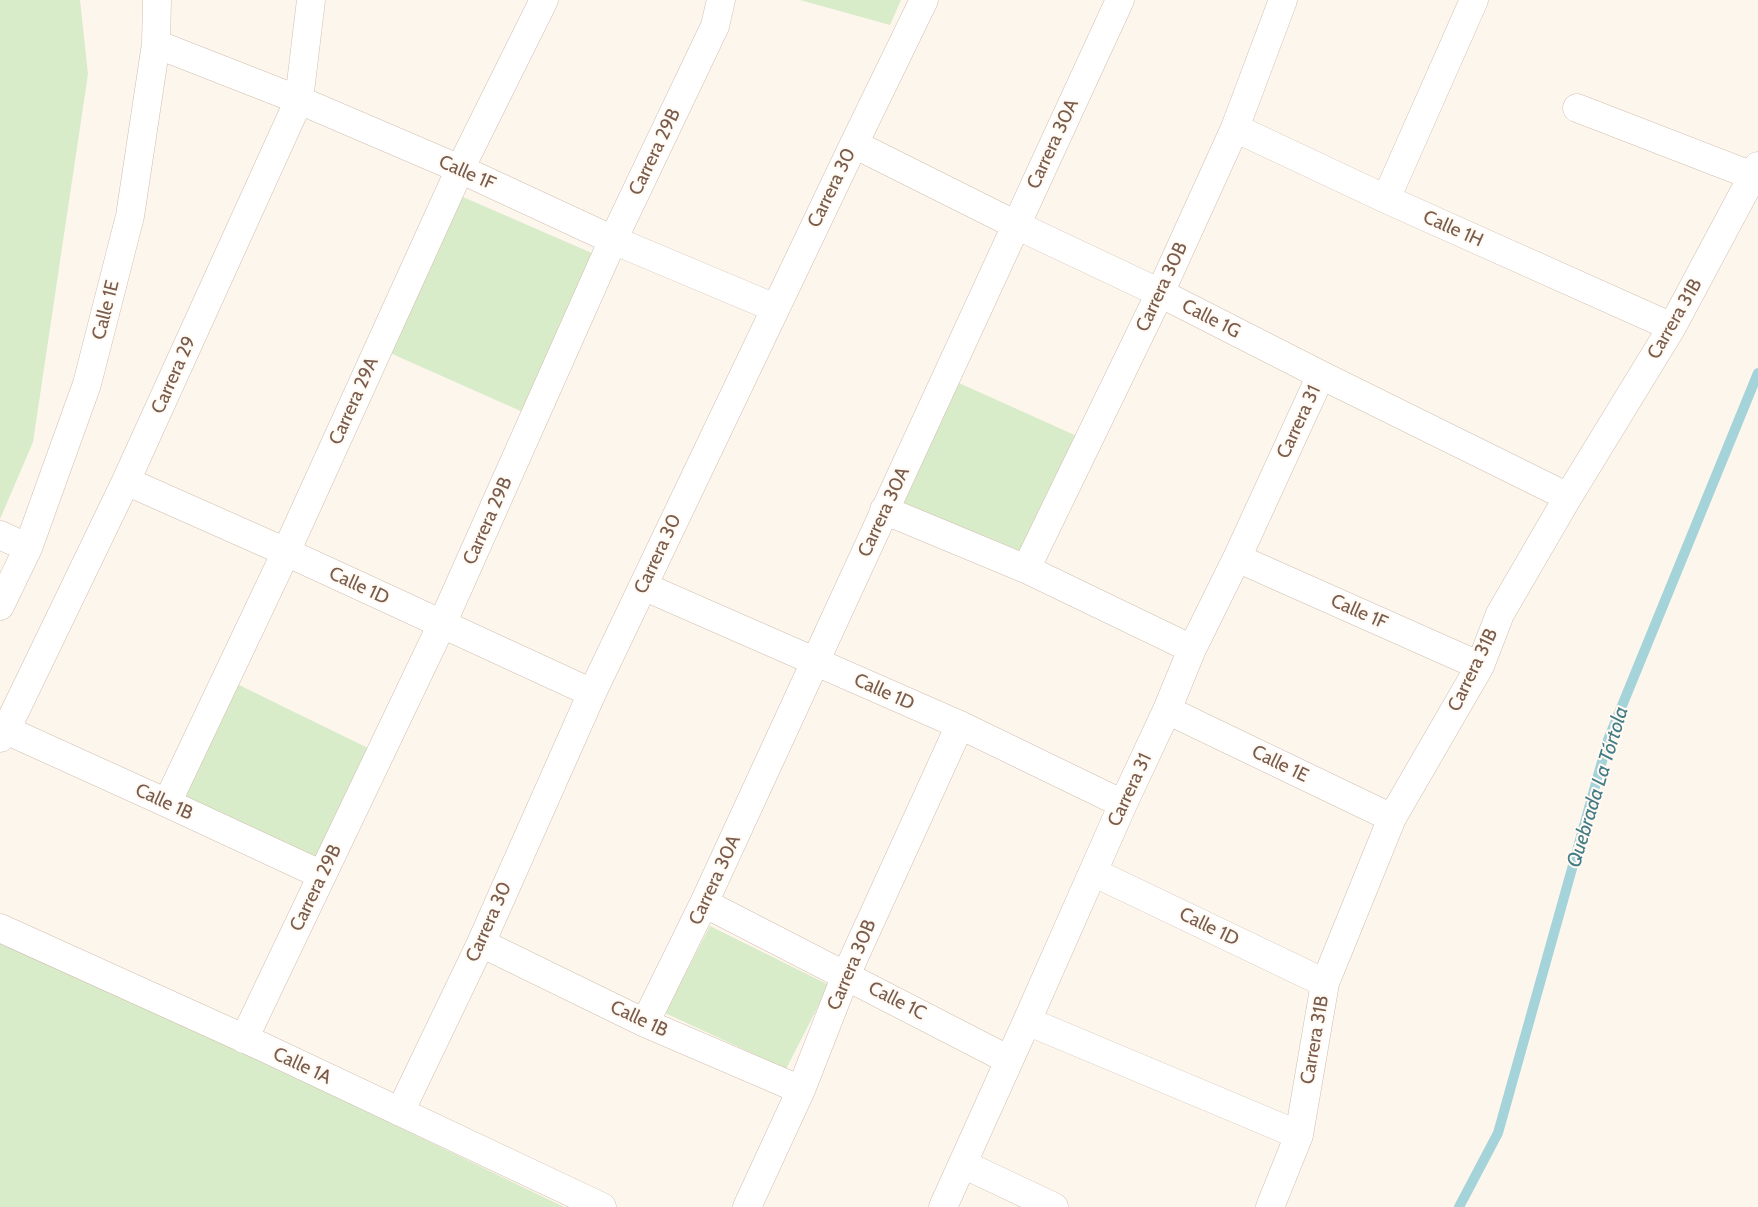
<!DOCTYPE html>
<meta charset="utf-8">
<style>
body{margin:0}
canvas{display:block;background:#fdf6ec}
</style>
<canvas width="1758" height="1207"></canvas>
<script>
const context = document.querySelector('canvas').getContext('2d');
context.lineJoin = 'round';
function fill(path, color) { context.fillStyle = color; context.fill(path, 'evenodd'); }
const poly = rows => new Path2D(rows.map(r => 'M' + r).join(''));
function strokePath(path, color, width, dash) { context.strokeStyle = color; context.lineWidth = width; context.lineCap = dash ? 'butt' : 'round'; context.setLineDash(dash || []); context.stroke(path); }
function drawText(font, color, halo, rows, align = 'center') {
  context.font = font + ' Cabin,sans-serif'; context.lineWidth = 4; context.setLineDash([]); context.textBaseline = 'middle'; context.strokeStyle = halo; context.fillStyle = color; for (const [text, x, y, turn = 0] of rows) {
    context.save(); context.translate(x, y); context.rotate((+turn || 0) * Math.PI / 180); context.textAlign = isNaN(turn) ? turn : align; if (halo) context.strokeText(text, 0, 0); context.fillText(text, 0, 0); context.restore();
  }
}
fill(poly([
 [0,0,80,0,88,74,33,442,0,519],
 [800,0,901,0,890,25],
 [456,194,601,257,525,413,381,349],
 [959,383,1079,437,1022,559,901,509],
 [235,683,374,751,320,869,182,797],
 [710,926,829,985,786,1069,665,1013],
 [0,934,564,1207,0,1207]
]), '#d8ecc9');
strokePath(poly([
 [1459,1207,1498,1133,1608,740,1758,373]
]), '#a5d3da', 10);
const street = poly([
 [156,44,299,100,460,169,613,240,775,308],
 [1577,108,1753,176],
 [1235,128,1386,199,1672,327],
 [854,144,1016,225,1160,293,1321,375,1568,497],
 [1386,199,1474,0],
 [126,481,286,552,592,693],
 [884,510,1026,569,1192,649],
 [0,535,28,548],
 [1237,558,1480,666],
 [1026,569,1160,293,1235,128,1283,0],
 [643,586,960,725,1123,804],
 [0,606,28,548,87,384,130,216,156,44,157,0],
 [1167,710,1392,818],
 [6,730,167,803,322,875],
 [0,738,6,730,126,481,299,100,311,0],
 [167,803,286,552,460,169,544,0],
 [1093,872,1325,983],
 [704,903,1009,1060],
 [0,928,263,1047,602,1207],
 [481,943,645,1023,801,1090],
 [1027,1021,1299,1135],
 [645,1023,704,903,1120,0],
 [244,1039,442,624,613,240,715,26,721,0],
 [400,1112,481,943,592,693,854,144,924,0],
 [963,1164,1054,1207],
 [747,1207,801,1090,846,975,960,725],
 [943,1207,1027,1021,1123,804,1167,710,1192,649,1237,558,1321,375],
 [1270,1207,1299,1135,1325,983,1392,818,1480,666,1500,614,1568,497,1672,327,1758,166]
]);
strokePath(street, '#d1beb0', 29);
strokePath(street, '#fff', 28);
drawText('19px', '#7a5c4d', '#fffaf3', [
 ["Carrera 30A",1053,144,-65],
 ["Carrera 29B",655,152,-64],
 ["Calle 1F",467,173,24],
 ["Carrera 30",832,188,-64],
 ["Calle 1H",1453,229,24],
 ["Carrera 30B",1162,287,-65],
 ["Calle 1E",106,310,-76],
 ["Calle 1G",1211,319,27],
 ["Carrera 31B",1675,319,-60],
 ["Carrera 29",174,375,-66],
 ["Carrera 29A",354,401,-66],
 ["Carrera 31",1299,422,-65],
 ["Carrera 30A",884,512,-65],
 ["Carrera 29B",488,521,-66],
 ["Carrera 30",658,554,-65],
 ["Calle 1D",359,586,25],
 ["Calle 1F",1359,612,24],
 ["Carrera 31B",1473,670,-64],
 ["Calle 1D",884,692,24],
 ["Calle 1E",1280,764,26],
 ["Carrera 31",1130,790,-65],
 ["Calle 1B",164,802,25],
 ["Carrera 30A",715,880,-65],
 ["Carrera 29B",316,888,-64],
 ["Carrera 30",489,922,-66],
 ["Calle 1D",1209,927,26],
 ["Carrera 30B",852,965,-67],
 ["Calle 1C",897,1001,27],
 ["Calle 1B",639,1019,25],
 ["Carrera 31B",1315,1040,-80],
 ["Calle 1A",302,1066,25]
]);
drawText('italic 20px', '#437c86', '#fffaf3', [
 ["Quebrada La Tórtola",1598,787,-73]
]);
</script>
